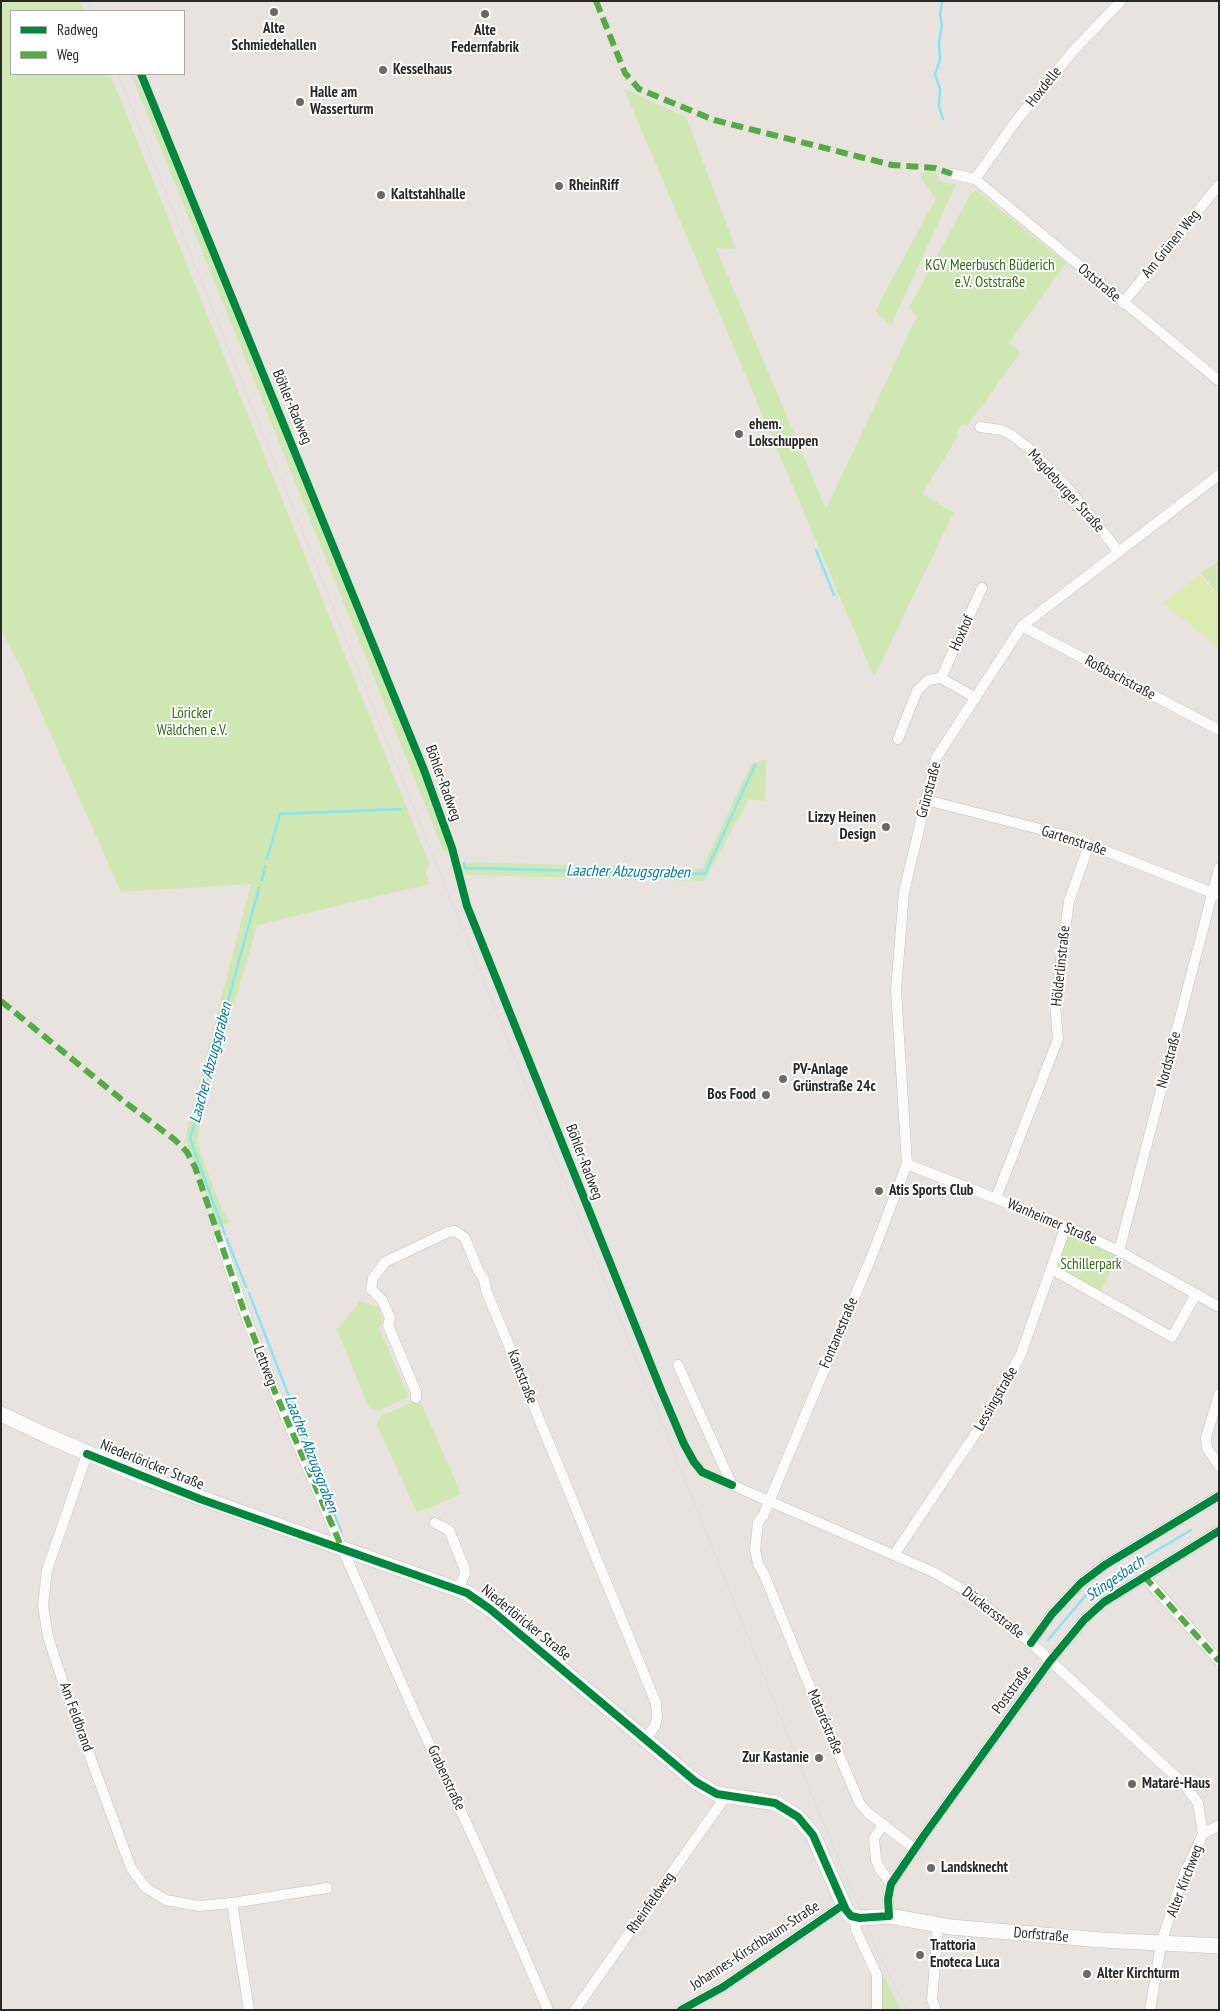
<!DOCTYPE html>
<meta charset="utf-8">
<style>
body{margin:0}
#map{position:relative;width:1220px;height:2011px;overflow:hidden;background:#e8e3de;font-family:"PT Sans Narrow",sans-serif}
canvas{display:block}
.frame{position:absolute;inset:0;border:2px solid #292929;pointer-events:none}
.legend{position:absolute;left:10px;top:10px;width:175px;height:65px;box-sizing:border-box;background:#fff;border:1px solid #a9a9a9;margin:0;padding:6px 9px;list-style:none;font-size:15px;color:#292929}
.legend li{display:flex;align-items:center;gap:10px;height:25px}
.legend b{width:25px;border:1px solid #a9a9a9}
</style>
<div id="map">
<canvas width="1220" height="2011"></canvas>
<div class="frame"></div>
<ul class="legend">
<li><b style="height:6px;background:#00873e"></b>Radweg</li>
<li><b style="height:6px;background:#53ab44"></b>Weg</li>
</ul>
</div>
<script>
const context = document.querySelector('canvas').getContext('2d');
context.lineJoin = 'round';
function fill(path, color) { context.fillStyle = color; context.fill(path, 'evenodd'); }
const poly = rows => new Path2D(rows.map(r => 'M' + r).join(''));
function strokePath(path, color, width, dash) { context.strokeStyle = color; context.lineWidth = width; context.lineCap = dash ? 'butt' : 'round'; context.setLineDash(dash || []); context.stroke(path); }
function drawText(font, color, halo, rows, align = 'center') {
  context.font = font + ' "PT Sans Narrow",sans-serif'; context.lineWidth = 4; context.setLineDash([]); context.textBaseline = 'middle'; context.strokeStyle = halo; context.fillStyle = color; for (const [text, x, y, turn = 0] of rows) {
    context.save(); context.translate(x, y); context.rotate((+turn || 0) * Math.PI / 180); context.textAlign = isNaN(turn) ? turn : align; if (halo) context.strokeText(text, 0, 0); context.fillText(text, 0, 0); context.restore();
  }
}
fill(poly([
 [5,1,80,1,84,11,11,11,11,74,110,74,429,863,426,873,429,884,257,925,199,1127,198,1139,201,1155,223,1212,230,1222,218,1226,187,1146,184,1142,251,884,121,892,23,672,1,630,1,3],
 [131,74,133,74,155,114,421,770,449,848,444,852],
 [624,89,686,117,736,249,716,248,824,505,827,507,917,316,909,308,971,193,977,191,1066,263,1009,343,1020,353,967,426,963,424,956,434,958,436,922,494,954,512,874,677],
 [935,172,939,180,950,185,956,184,891,325,875,311,936,198,921,179,921,173],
 [1219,561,1219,595,1201,573],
 [766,759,765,801,749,799,704,881,469,875,463,873,460,867,471,862,702,869,751,764],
 [1068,1232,1118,1256,1100,1293,1055,1268],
 [360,1301,379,1307,383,1322,379,1328,409,1397,378,1411,369,1407,337,1330],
 [413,1402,422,1405,461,1494,417,1513,377,1425,380,1416],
 [883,1975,901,2010,881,2010]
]), '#cee7b3');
fill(poly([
 [1200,575,1219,598,1219,648,1163,603]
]), '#dcecb0');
strokePath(poly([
 [942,1,940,15,942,26,939,42,940,60,935,74,940,89,939,106,943,119],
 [816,550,834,595],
 [267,859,280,814,401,809],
 [464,863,465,868,705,874,755,765],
 [262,880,265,866],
 [225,1234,190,1139,259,888],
 [227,1239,246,1287],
 [249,1293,341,1531],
 [1048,1640,1086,1595,1117,1574,1191,1530]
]), '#89e4f2', 2.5);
const street = poly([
 [952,174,975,179,1219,381],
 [975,179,1016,121,1074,50,1121,1],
 [1123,303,1219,185],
 [980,427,1001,430,1010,434,1030,449,1066,486,1119,552],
 [1022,626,1219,730],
 [941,678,982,588],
 [898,739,917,691,928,680,941,678,976,698],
 [926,800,1067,836,1218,895],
 [907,1164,1066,1226,1119,1251,1219,1307],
 [996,1198,1058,1039,1055,1004,1069,901,1089,845],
 [219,1237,245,1314,275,1392,342,1548,413,1709,478,1848,548,2010],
 [1119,1251,1219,868],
 [1051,1269,1172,1337,1196,1294],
 [678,1365,732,1485,933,1572,971,1594,1031,1643,1184,1784,1198,1803,1203,1834],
 [1219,1394,1206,1438,1207,1448,1219,1466],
 [416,1398,416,1392,388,1325,390,1318,382,1300,371,1289,373,1278,385,1262,448,1232,455,1231,465,1238,478,1270,484,1279,486,1290,656,1703,657,1717,655,1726,645,1739],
 [87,1454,47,1570,43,1605,48,1637,66,1691,131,1868,146,1888,166,1900,199,1906,232,1903,249,2010],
 [435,1523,449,1530,464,1567,465,1574,458,1589],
 [894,1555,988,1415,1021,1354,1066,1226],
 [1144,1576,1219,1661],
 [1031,1643,1052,1614,1081,1583,1105,1565,1219,1496],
 [883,1825,874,1838,876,1860,880,1869,891,1884],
 [915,1849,868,1813,860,1804,805,1675,764,1574,758,1564,755,1550,758,1522,763,1516,871,1258,907,1164,896,990,904,892,936,758,1022,626,1219,475],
 [232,1903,327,1888],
 [889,1916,888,1899,891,1884,925,1834,1050,1661,1084,1620,1104,1602,1219,1531],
 [855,1918,856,1930,877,1975,877,2010],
 [575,2010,726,1796],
 [681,2010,723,1987,843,1905],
 [936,2010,932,2000,933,1988,938,1924],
 [1150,2010,1161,1944,1181,1881,1203,1834,1219,1825]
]);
const secondary = poly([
 [1,1414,50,1437,148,1479,467,1593,490,1609,696,1782,717,1794,775,1803,798,1817,813,1835,846,1910,851,1916,864,1918,889,1916,951,1927,1102,1940,1219,1946]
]);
strokePath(street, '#c1c0c0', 11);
strokePath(secondary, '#c1c0c0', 16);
strokePath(street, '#fcfbfa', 10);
strokePath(secondary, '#fcfbfa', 15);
strokePath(poly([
 [89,1,93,11],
 [118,74,820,1815,876,1947,907,2010]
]), '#ddddde', 1);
strokePath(poly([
 [596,1,625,73,639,89,714,120,892,165,935,168,952,174],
 [1,1001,121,1099,175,1140,187,1152,195,1167,245,1314,275,1392,342,1548],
 [1144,1576,1219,1661]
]), '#53ab44', 6, [12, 6]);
strokePath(poly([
 [141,74,424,770,452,848,467,906,661,1390,684,1444,694,1462,702,1472,732,1485],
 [87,1454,200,1499,467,1593,490,1609,696,1782,717,1794,775,1803,798,1817,813,1835,846,1910,851,1916,860,1918,889,1916,888,1899,891,1884,925,1834,1050,1661,1084,1620,1104,1602,1219,1531],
 [1031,1643,1052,1614,1081,1583,1105,1565,1219,1496],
 [681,2010,723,1987,843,1905]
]), '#00873e', 8);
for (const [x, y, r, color] of [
 [274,12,5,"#6c6a68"],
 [485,14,5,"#6c6a68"],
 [383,70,5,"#6c6a68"],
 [300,102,5,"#6c6a68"],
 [559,186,5,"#6c6a68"],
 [381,195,5,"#6c6a68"],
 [739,434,5,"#6c6a68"],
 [886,827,5,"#6c6a68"],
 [783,1079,5,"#6c6a68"],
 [766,1095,5,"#6c6a68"],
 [879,1191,5,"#6c6a68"],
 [819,1758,5,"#6c6a68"],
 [1132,1784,5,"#6c6a68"],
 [931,1868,5,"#6c6a68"],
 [920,1955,5,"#6c6a68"],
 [1087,1974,5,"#6c6a68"]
]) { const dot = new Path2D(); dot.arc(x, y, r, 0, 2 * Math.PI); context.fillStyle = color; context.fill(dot); strokePath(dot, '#fff', 2); }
drawText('bold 15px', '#292929', '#fff', [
 ["Alte",274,29,"center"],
 ["Schmiedehallen",274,46,"center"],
 ["Alte",485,31,"center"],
 ["Federnfabrik",485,48,"center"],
 ["Kesselhaus",393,70],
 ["Halle am",310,93],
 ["Wasserturm",310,110],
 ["RheinRiff",569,186],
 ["Kaltstahlhalle",391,195],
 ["ehem.",749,425],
 ["Lokschuppen",749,442],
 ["Lizzy Heinen",876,818,"right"],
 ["Design",876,835,"right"],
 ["PV-Anlage",793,1070],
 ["Grünstraße 24c",793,1087],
 ["Bos Food",756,1095,"right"],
 ["Atis Sports Club",889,1191],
 ["Zur Kastanie",809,1758,"right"],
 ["Mataré-Haus",1142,1784],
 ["Landsknecht",941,1868],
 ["Trattoria",930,1946],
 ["Enoteca Luca",930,1963],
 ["Alter Kirchturm",1097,1974]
], 'left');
drawText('15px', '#292929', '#fff', [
 ["Hoxdelle",1044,87,-51],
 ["Am Grünen Weg",1171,244,-51],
 ["Oststraße",1099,283,40],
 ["Böhler-Radweg",292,407,67],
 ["Magdeburger Straße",1066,491,48],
 ["Hoxhof",962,633,-66],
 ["Roßbachstraße",1120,678,28],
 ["Böhler-Radweg",443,783,70],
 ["Grünstraße",929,790,-75],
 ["Gartenstraße",1074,841,18],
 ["Hölderlinstraße",1061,966,-84],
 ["Nordstraße",1169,1060,-75],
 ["Böhler-Radweg",584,1162,69],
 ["Wanheimer Straße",1052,1222,23],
 ["Fontanestraße",839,1333,-67],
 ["Lettweg",265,1366,69],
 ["Kantstraße",522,1377,68],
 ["Lessingstraße",996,1399,-60],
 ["Niederlöricker Straße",152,1465,22],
 ["Dückersstraße",993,1613,38],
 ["Niederlöricker Straße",526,1623,39],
 ["Poststraße",1012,1690,-54],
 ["Am Feldbrand",76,1717,70],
 ["Mataréstraße",825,1722,67],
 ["Grabenstraße",446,1778,65],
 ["Alter Kirchweg",1185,1881,-69],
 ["Rheinfeldweg",651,1903,-55],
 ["Dorfstraße",1041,1935,5],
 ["Johannes-Kirschbaum-Straße",755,1946,-33]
]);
drawText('15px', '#306d12', '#fff', [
 ["KGV Meerbusch Büderich",990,266],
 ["e.V. Oststraße",990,283],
 ["Löricker",192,714],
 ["Wäldchen e.V.",192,731],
 ["Schillerpark",1091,1265]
]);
drawText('italic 16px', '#017b9f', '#fff', [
 ["Laacher Abzugsgraben",628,872,1],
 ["Laacher Abzugsgraben",211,1063,-75],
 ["Laacher Abzugsgraben",311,1454,69],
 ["Stingesbach",1115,1579,-34]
]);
</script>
